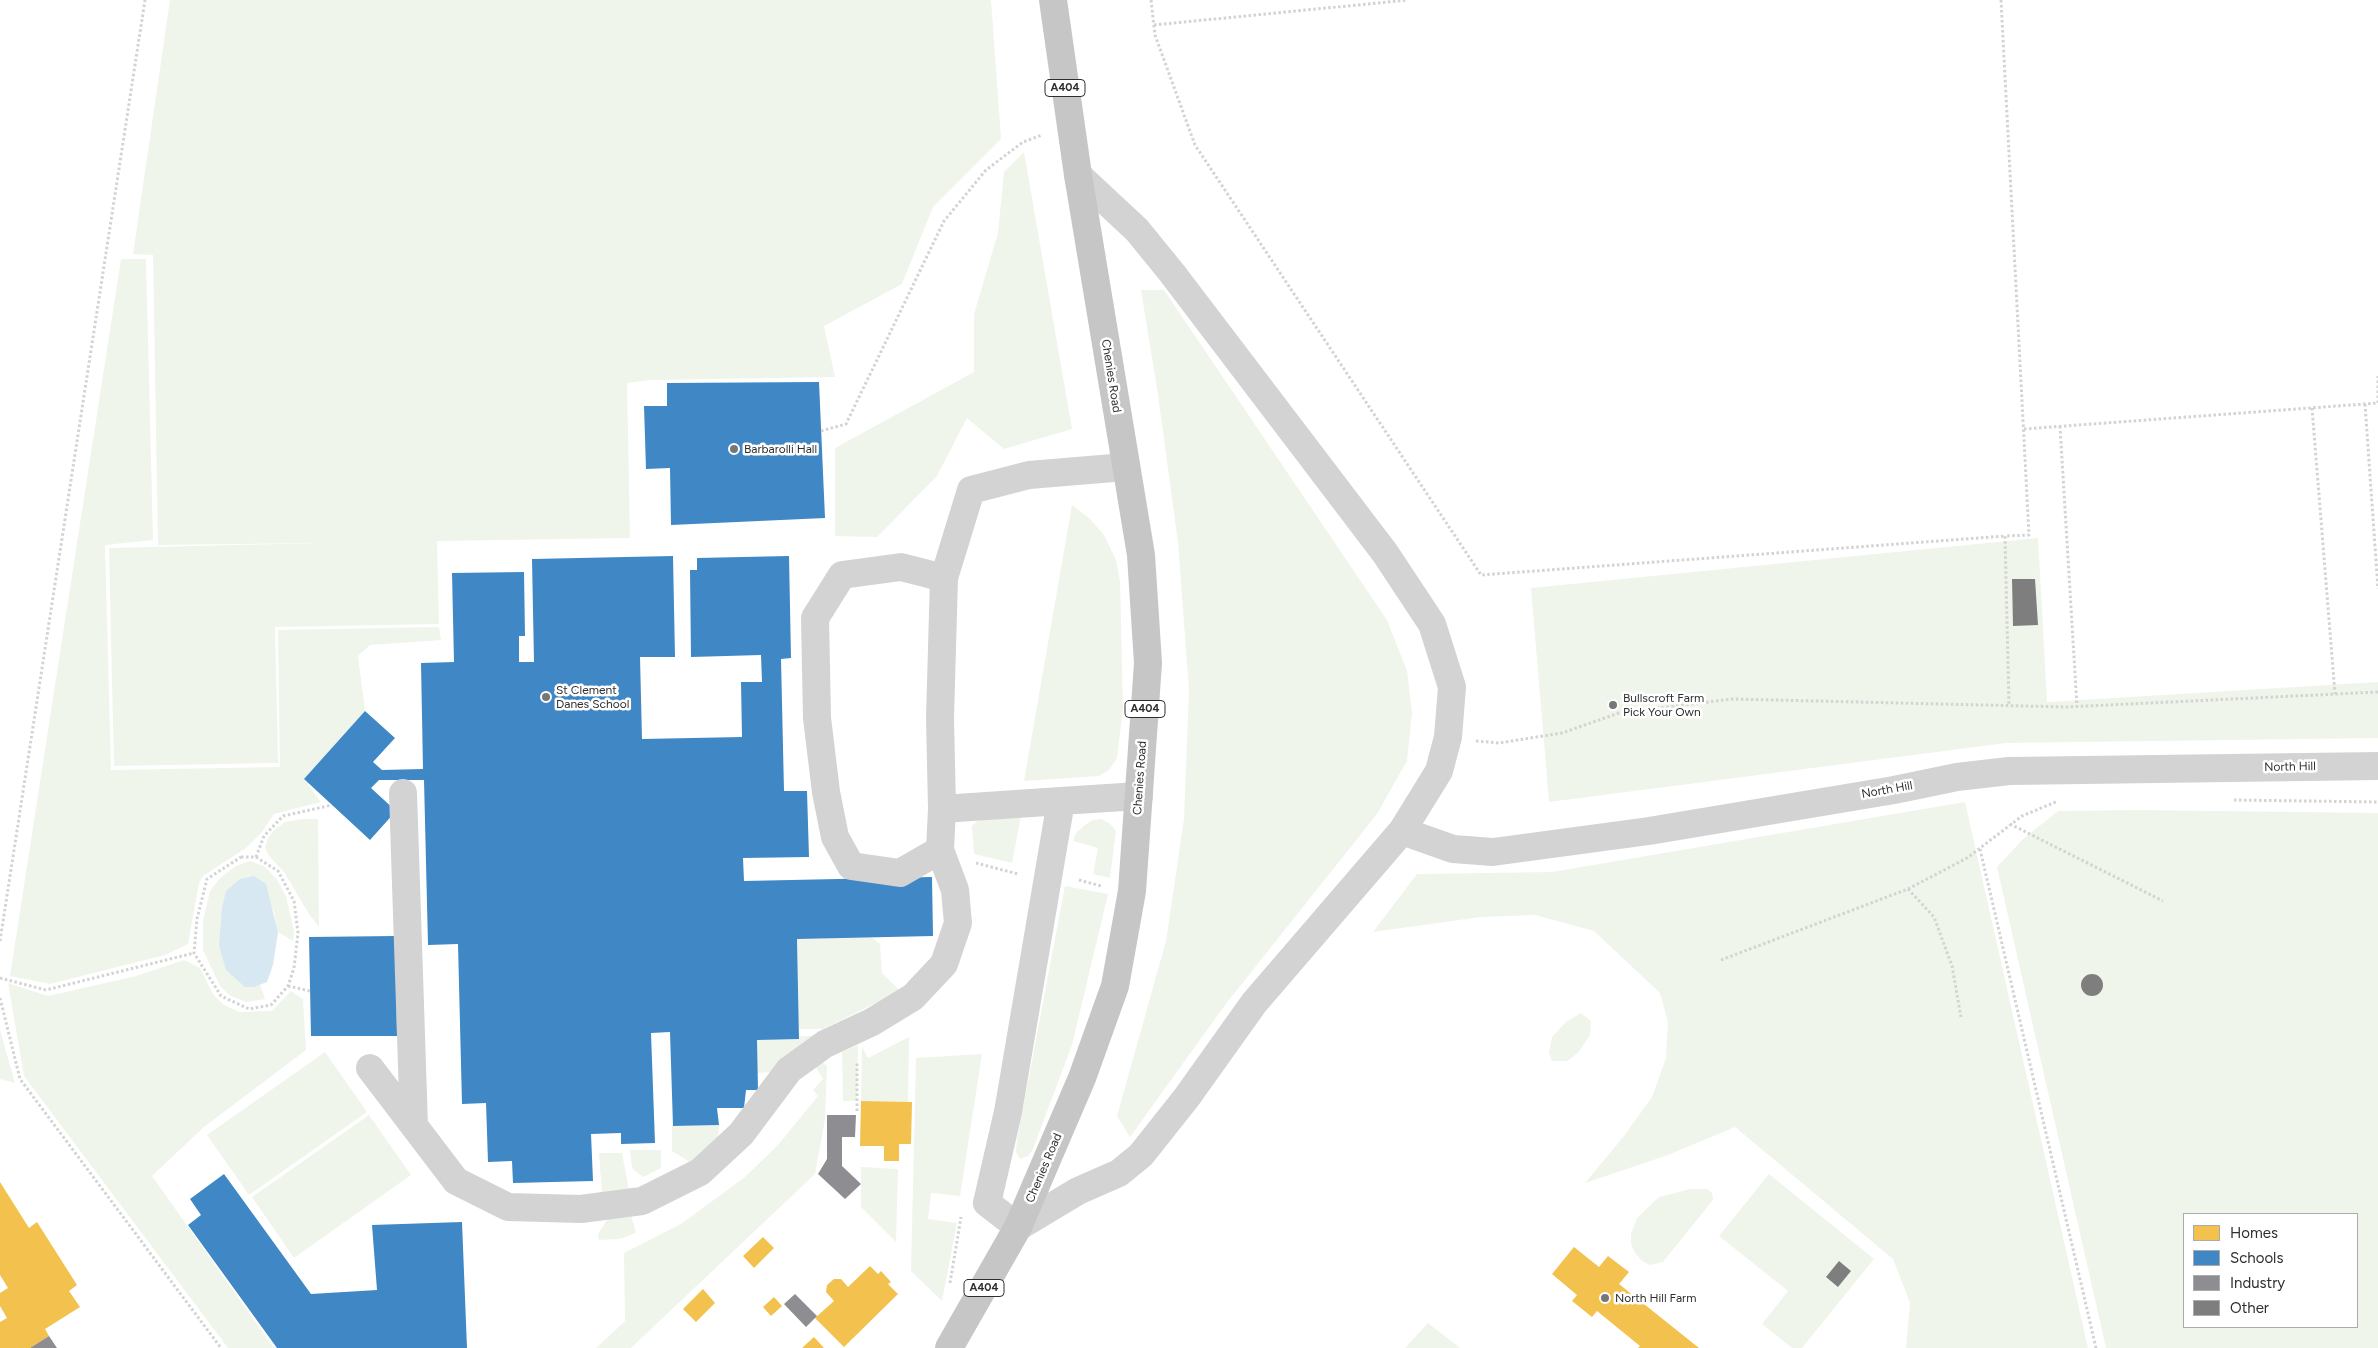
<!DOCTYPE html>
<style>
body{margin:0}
#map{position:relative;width:2378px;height:1348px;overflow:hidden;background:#fff;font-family:Figtree,sans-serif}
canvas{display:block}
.legend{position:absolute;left:2183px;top:1213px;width:175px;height:115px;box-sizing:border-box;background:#fff;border:1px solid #ababab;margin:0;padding:6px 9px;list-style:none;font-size:15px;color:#2e2e2e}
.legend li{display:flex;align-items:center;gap:10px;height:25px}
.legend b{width:25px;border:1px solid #ababab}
</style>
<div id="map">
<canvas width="2378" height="1348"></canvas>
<ul class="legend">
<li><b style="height:14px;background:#f2c14e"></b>Homes</li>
<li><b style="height:14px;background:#3f88c5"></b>Schools</li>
<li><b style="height:14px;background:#8d8d92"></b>Industry</li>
<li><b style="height:14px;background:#7e7e7e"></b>Other</li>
</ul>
</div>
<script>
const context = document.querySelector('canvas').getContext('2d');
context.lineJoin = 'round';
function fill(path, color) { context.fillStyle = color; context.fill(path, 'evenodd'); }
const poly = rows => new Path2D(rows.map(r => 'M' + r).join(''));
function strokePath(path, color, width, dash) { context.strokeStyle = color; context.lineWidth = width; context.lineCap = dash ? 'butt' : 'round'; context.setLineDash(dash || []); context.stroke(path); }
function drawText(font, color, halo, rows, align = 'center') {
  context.font = font + ' Figtree,sans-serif'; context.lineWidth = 5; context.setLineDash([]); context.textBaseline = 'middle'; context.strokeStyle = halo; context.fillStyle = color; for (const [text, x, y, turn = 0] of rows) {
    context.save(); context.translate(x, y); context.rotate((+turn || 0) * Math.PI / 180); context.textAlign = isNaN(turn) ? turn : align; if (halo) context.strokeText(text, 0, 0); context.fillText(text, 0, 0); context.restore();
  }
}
fill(poly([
 [170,0,991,0,1001,139,933,207,902,284,824,326,835,377,651,380,627,383,630,538,437,541,439,624,275,627,278,763,114,766,109,548,321,543,158,545,153,255,133,254],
 [1024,152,1072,429,1004,449,967,418,937,476,877,537,835,536,835,448,974,372,974,314,998,233,1004,172],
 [121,259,146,259,153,540,105,545,111,770,280,767,278,630,439,627,441,640,370,645,358,656,365,711,304,779,321,802,274,814,262,832,246,848,203,876,199,883,188,944,165,955,50,984,10,976],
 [1141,290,1164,290,1387,620,1407,671,1412,713,1407,761,1377,814,1225,1005,1130,1137,1117,1116,1166,941,1184,819,1189,690,1178,542,1158,395],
 [1072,505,1089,518,1104,535,1116,560,1120,581,1123,708,1117,758,1109,770,1099,776,1024,781],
 [2038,538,2047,702,2378,682,2378,738,2006,743,1549,802,1531,588],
 [1965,802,2088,1348,1906,1348,1910,1303,1893,1259,1735,1127,1668,1155,1585,1183,1624,1136,1652,1097,1666,1058,1668,1022,1660,993,1594,931,1535,915,1481,917,1373,932,1417,874,1552,872],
 [2138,810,2378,813,2378,1348,2106,1348,1997,867,2023,839,2058,811],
 [2184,1214,2357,1214,2357,1327,2184,1327],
 [1021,816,1012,863,974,854,972,826,977,821,985,818],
 [302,819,318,819,319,927,309,914,284,872,269,856,265,848,268,838,275,829,285,822],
 [1102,819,1110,824,1116,831,1110,878,1093,874,1098,848,1073,841,1076,833,1085,825,1093,820],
 [250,861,264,866,276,878,286,896,294,931,293,941,278,932,273,907,254,987,260,984,265,999,246,1002,229,995,220,986,203,950,203,921,210,891,220,878,236,866],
 [1065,886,1108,894,1072,1045,1033,1149,1028,1156,1020,1159,1016,1152,1017,1140],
 [871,937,880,944,882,973,900,991,823,1029,799,1029,797,939],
 [184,960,200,968,213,994,224,1005,239,1012,272,1011,291,991,303,999,306,1050,204,1127,152,1176,274,1348,228,1348,24,1076,8,983,48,996,136,976],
 [1581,1013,1591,1021,1590,1035,1578,1053,1567,1061,1552,1061,1549,1052,1552,1037,1566,1022],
 [0,1030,15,1083,0,1079],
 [813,1036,774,1072,757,1073,756,1037],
 [909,1037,908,1102,861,1101,862,1047,868,1058],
 [858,1045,857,1101,843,1101,842,1052],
 [325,1052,367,1112,249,1195,207,1135],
 [982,1054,960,1196,931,1193,928,1219,957,1223,942,1301,911,1271,916,1058],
 [820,1060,827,1066,825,1119,815,1174,631,1348,596,1348,625,1321,624,1253,681,1224,745,1177,778,1145,818,1096,813,1090,823,1079,812,1061],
 [369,1115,411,1175,294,1258,252,1197],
 [672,1123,673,1126,719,1125,718,1141,690,1162,672,1151],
 [630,1150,661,1150,661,1168,643,1177,632,1168],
 [599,1153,622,1153,629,1190,602,1194],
 [861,1167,898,1169,896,1242,861,1207],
 [1769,1174,1874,1259,1802,1348,1792,1348,1762,1324,1788,1291,1719,1236],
 [1690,1189,1707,1189,1712,1193,1713,1200,1663,1262,1650,1265,1642,1261,1635,1253,1631,1244,1631,1234,1637,1218,1659,1197],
 [630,1212,636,1233,620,1239,599,1240,598,1234,607,1220,615,1213],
 [1428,1323,1460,1348,1405,1348]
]), '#f0f5eb');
fill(poly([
 [254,876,266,884,278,932,273,965,267,982,254,987,245,987,226,970,219,946,222,908,226,891,240,879]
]), '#d7e8f2');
fill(poly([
 [861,1101,912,1102,911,1144,899,1144,899,1161,884,1161,884,1146,860,1146],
 [0,1182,29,1228,37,1222,77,1285,69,1291,80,1307,45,1329,49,1336,30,1348,0,1348,0,1322,7,1318,0,1306,0,1293,8,1288,0,1275],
 [763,1237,774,1248,754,1268,743,1256],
 [1574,1247,1599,1267,1608,1256,1629,1272,1619,1284,1699,1348,1638,1348,1640,1346,1597,1311,1592,1317,1572,1301,1577,1295,1552,1274],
 [870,1266,878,1274,881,1271,891,1282,888,1284,898,1294,844,1347,815,1318,834,1301,826,1292,827,1285,834,1279,841,1279,848,1287],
 [703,1289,715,1303,696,1322,683,1309],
 [774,1297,782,1306,771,1316,763,1307],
 [814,1337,824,1348,802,1348]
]), '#f2c14e');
fill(poly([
 [819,382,825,518,671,525,670,468,646,469,644,406,667,406,667,383],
 [673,556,675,657,640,657,642,739,742,737,741,682,762,682,761,655,691,657,690,570,697,570,697,558,789,556,791,658,781,659,784,791,807,791,809,857,743,858,744,881,932,877,933,936,797,939,799,1039,757,1040,758,1090,746,1090,744,1108,717,1108,719,1125,673,1126,670,1032,651,1033,655,1143,621,1144,621,1133,591,1134,593,1181,513,1183,512,1161,488,1162,486,1103,462,1104,458,944,428,945,424,780,379,780,371,788,396,811,370,840,304,779,365,711,395,738,373,762,382,770,423,769,421,663,454,662,452,573,524,572,525,636,519,636,519,662,534,662,532,559],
 [396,936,397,1036,311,1036,309,937],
 [224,1174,311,1294,377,1290,372,1225,462,1222,467,1348,277,1348,188,1225,201,1215,190,1199]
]), '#3f88c5');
fill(poly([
 [827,1115,856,1115,855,1137,842,1137,842,1166,861,1184,845,1199,818,1174,827,1159],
 [795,1294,817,1316,806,1327,784,1304],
 [49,1336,57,1348,30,1348]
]), '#8d8d92');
fill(poly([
 [2012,579,2035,579,2038,625,2013,626],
 '2081 985a11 11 0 1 1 22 0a11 11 0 1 1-22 0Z',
 [1839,1261,1851,1271,1838,1287,1826,1277]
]), '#7e7e7e');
strokePath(poly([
 [1151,0,1155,35,1195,145,1481,575,2005,536],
 [2001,0,2029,535,2005,536,2009,706],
 [1154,25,1408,0],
 [2378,403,2378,376],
 [2365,404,2378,589],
 [2312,408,2335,694],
 [2060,426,2077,706],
 [2024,429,2378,403],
 [821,431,846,424,944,221,986,170,1023,142,1042,135],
 [1476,741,1499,743,1562,733,1619,713,1732,699,2067,707,2378,692],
 [2234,800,2378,802],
 [2010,824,2163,901],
 [1980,849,2096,1348],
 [241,857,256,857,278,871,294,901,298,933,294,968,288,986,271,1005,249,1009,221,996,194,953,197,919,207,879,241,857],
 [256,857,264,836,283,816,332,805],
 [976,863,1018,874],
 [1079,880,1101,886],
 [1908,889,1934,917,1952,966,1961,1017],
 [0,941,145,0],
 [1721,960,1908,889,1967,858,2022,816,2058,801],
 [0,978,46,990,194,953],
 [288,986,310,991],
 [0,998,20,1079,221,1348],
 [857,1111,857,1062],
 [950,1283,961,1217]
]), '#d3d3d3', 3, [2.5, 2.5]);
strokePath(poly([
 [1078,175,1137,230,1172,273,1385,553,1432,624,1452,687,1448,737,1439,771,1402,831,1254,1003,1187,1097,1141,1155,1119,1173,1078,1191,1018,1227,987,1203,1008,1112,1061,801,1139,796],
 [403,793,414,1126],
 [942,809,1061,801],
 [1402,831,1453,849,1493,852,1649,831,1894,790,1957,777,2009,771,2378,766],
 [940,850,900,873,851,866,835,837,826,792,817,718,815,618,842,575,901,567,944,578],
 [370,1068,456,1181,508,1207,581,1209,642,1201,700,1172,741,1134,789,1070,825,1044,872,1022,913,997,944,964,958,923,955,890,940,850,942,809,940,718,944,578,971,490,1029,475,1125,467]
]), '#d3d3d3', 28);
strokePath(poly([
 [949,1348,1018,1227,1082,1078,1115,986,1132,891,1148,663,1141,555,1078,175,1053,0]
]), '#c6c6c6', 28);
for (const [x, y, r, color] of [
 [734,449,5,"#777"],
 [546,697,5,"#777"],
 [1613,705,5,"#777"],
 [1605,1298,5,"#777"]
]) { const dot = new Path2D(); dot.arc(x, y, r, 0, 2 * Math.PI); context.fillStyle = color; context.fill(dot); strokePath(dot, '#fff', 2); }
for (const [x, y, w] of [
 [1065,88,40],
 [1145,709,40],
 [984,1288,40]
]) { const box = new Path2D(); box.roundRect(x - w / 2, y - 8.5, w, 17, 4); context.fillStyle = '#fff'; context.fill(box); strokePath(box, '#2e2e2e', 1); }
drawText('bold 11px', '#2e2e2e', null, [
 ["A404",1065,88],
 ["A404",1145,709],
 ["A404",984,1288]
]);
drawText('12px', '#2e2e2e', '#fff', [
 ["Chenies Road",1111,376,81],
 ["North Hill",2290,767,-1],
 ["Chenies Road",1140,778,-86],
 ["North Hill",1887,790,-10],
 ["Chenies Road",1044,1168,-67]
]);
drawText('12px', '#2e2e2e', '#fff', [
 ["Barbarolli Hall",744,449],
 ["St Clement",556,690],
 ["Danes School",556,704],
 ["Bullscroft Farm",1623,698],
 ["Pick Your Own",1623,712],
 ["North Hill Farm",1615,1298]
], 'left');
</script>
